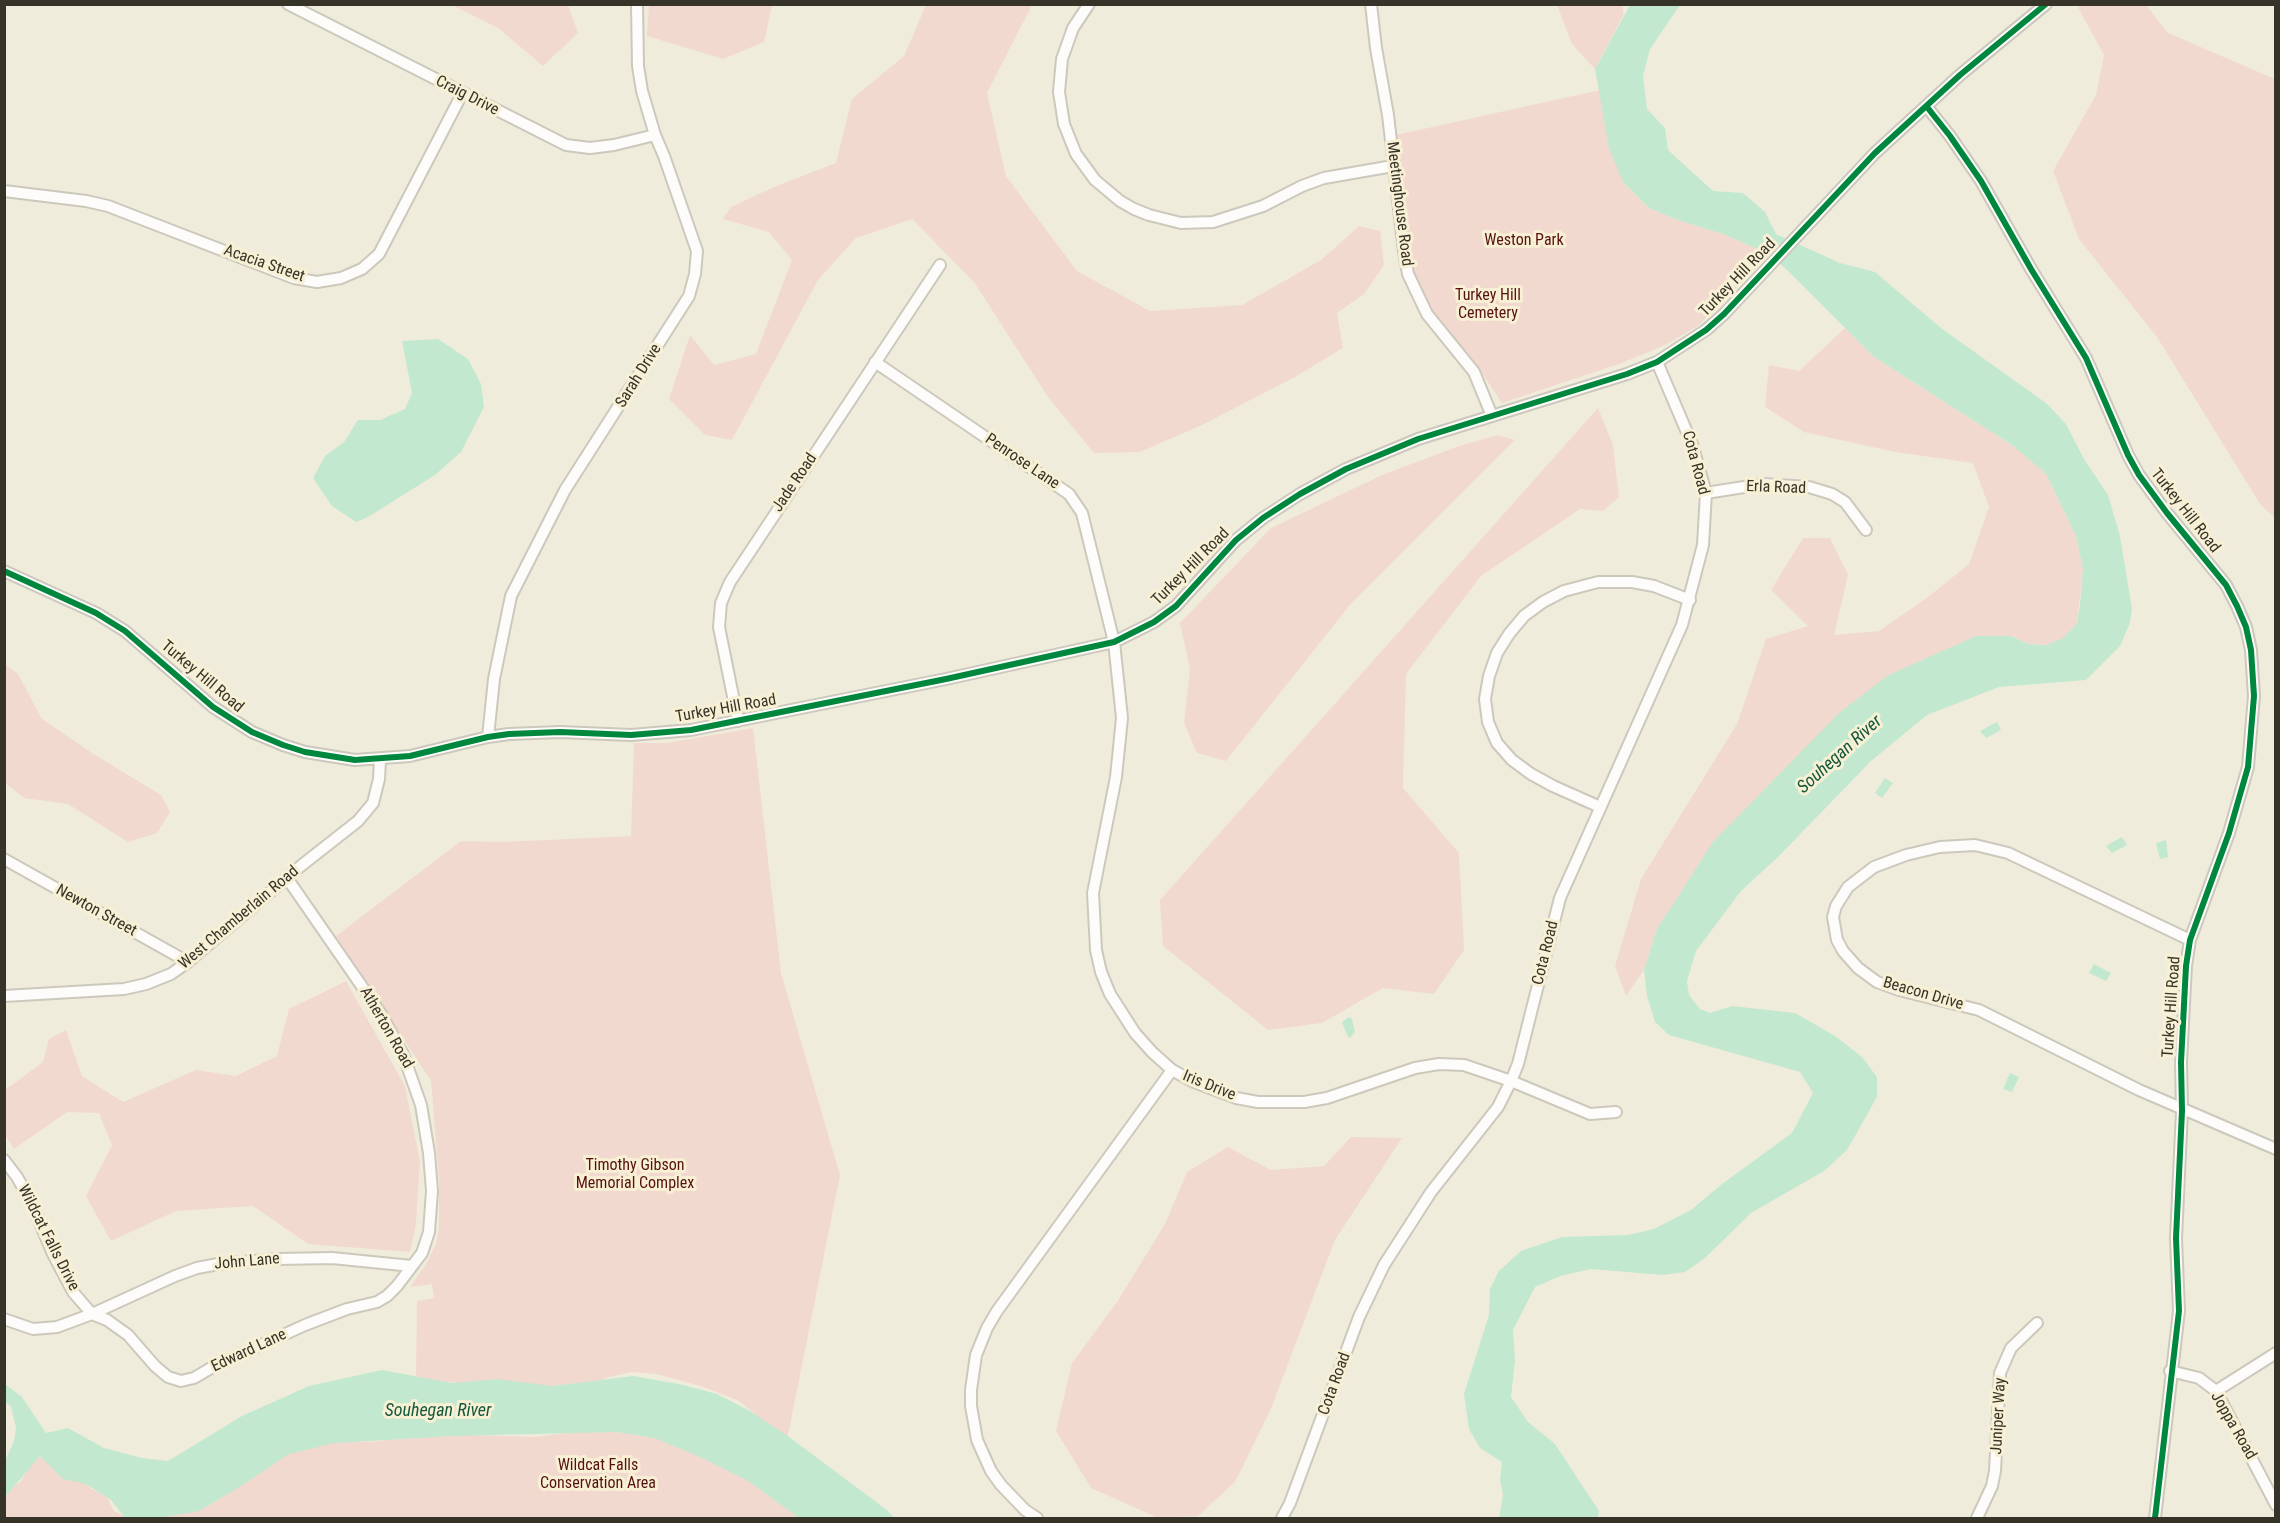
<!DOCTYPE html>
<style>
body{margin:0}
#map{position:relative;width:2280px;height:1523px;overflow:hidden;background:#f0ecdc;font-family:"Roboto Condensed",sans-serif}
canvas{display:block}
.frame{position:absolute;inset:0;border:6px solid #363328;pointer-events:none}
</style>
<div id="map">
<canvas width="2280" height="1523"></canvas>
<div class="frame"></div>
</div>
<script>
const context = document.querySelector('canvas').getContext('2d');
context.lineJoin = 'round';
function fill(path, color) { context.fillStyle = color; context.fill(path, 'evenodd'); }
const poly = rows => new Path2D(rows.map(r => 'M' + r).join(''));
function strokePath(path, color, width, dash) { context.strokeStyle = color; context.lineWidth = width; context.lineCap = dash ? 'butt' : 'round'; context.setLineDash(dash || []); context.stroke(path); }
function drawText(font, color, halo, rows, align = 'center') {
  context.font = font + ' "Roboto Condensed",sans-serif'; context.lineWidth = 6; context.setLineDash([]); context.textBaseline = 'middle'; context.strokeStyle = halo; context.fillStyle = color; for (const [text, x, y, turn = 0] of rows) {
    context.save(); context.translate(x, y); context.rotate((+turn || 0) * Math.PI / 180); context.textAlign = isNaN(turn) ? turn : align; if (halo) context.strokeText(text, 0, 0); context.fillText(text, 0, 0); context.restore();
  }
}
fill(poly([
 [2082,4,2146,5,2168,33,2275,79,2275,518,2260,504,2157,337,2079,239,2053,171,2096,95,2104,55,2078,8],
 [452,5,568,5,578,33,543,66,498,28],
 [649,5,649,4,772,5,764,42,723,59,647,36],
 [926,5,1032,5,987,93,1006,176,1077,271,1150,311,1242,305,1321,260,1359,226,1380,231,1384,265,1364,294,1337,313,1343,348,1295,377,1202,425,1140,452,1094,453,1048,397,974,282,912,219,856,238,818,280,732,440,705,435,669,399,690,335,714,365,756,354,792,260,769,232,723,219,731,207,774,187,836,163,852,99,904,56],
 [1557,5,1622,5,1624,14,1595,69,1572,44],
 [1600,90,1623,182,1649,208,1677,220,1723,234,1769,254,1698,326,1665,345,1622,363,1502,403,1472,358,1432,313,1415,283,1407,252,1396,135],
 [1845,328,1874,357,2012,445,2046,474,2076,536,2083,569,2077,623,2063,638,2046,645,2029,644,2011,636,1657,929,1644,970,1626,996,1615,966,1641,879,1737,724,1766,639,1808,626,1771,590,1803,538,1830,538,1848,575,1834,635,1879,631,1928,597,1969,564,1989,507,1973,463,1895,452,1804,432,1765,407,1769,365,1799,371],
 [1598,408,1613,445,1619,497,1603,511,1580,509,1481,576,1406,674,1403,788,1459,853,1464,950,1434,994,1383,988,1322,1023,1268,1030,1163,946,1160,900],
 [1498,435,1515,440,1349,606,1226,761,1197,753,1184,723,1190,669,1180,623,1271,528,1382,475,1459,446],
 [5,664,18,674,42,719,92,753,161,795,170,812,157,833,128,842,68,804,24,798,5,783],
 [753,728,781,973,840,1175,787,1440,739,1401,701,1386,656,1374,632,1372,609,1377,589,1386,567,1389,443,1382,416,1378,417,1301,434,1298,432,1284,410,1287,426,1264,436,1244,439,1228,439,1178,431,1081,336,936,461,841,503,842,631,836,634,743,667,743],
 [346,981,405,1086,420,1162,416,1223,410,1252,308,1244,253,1206,176,1211,111,1241,86,1196,112,1145,99,1113,67,1112,14,1149,5,1135,5,1090,43,1062,49,1039,66,1030,82,1076,123,1102,196,1070,236,1076,277,1056,289,1009],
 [1351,1137,1402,1138,1335,1240,1270,1411,1235,1482,1198,1516,1156,1517,1091,1488,1056,1431,1072,1363,1117,1302,1165,1224,1187,1172,1228,1147,1271,1170,1324,1166],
 [600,1431,639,1434,682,1446,751,1481,799,1518,5,1518,5,1499,7,1496,7,1490,20,1482,26,1473,26,1468,38,1455,42,1458,43,1456,72,1471,92,1489,107,1497,114,1511,126,1517,273,1456,329,1440,372,1442,439,1434,535,1437,566,1433]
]), '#f2d9d0');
fill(poly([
 [1630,5,1680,5,1650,49,1643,76,1647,109,1665,128,1668,150,1713,191,1743,193,1765,212,1776,234,1840,263,1875,272,1941,328,2046,403,2066,424,2084,459,2108,495,2120,536,2132,609,2130,623,2120,646,2086,680,1999,687,1927,715,1871,761,1778,857,1741,891,1696,951,1687,981,1689,995,1700,1009,1710,1013,1732,1006,1795,1013,1835,1036,1862,1057,1877,1077,1877,1097,1847,1150,1824,1171,1751,1213,1705,1258,1685,1272,1663,1275,1591,1269,1560,1276,1535,1287,1513,1330,1515,1360,1511,1397,1528,1422,1555,1444,1599,1511,1598,1518,1499,1518,1503,1495,1500,1480,1502,1462,1480,1448,1469,1429,1464,1394,1489,1315,1490,1289,1499,1271,1521,1251,1562,1237,1628,1235,1654,1229,1691,1210,1722,1184,1792,1133,1813,1093,1800,1072,1669,1035,1655,1022,1647,996,1644,970,1657,929,1713,842,1839,713,1887,676,1976,636,2011,636,2029,644,2046,645,2063,638,2077,623,2080,605,2083,569,2076,536,2046,474,2012,445,1874,357,1788,271,1769,254,1723,234,1677,220,1649,208,1623,182,1609,148,1595,69],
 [438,339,468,359,481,384,484,407,461,452,435,475,368,517,356,522,332,506,313,478,325,456,344,442,358,420,380,420,405,409,412,393,402,341],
 [1997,722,2001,730,1986,738,1980,731],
 [1885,778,1893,783,1882,798,1875,793],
 [2122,837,2127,845,2112,853,2106,846],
 [2166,840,2168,857,2160,859,2156,843],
 [2094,964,2111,973,2106,981,2089,973],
 [1349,1017,1352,1019,1355,1032,1350,1038,1347,1035,1342,1022],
 [2010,1073,2019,1077,2012,1092,2003,1089],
 [382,1370,452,1383,497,1379,553,1386,633,1376,679,1384,717,1394,750,1411,789,1437,887,1510,894,1518,799,1518,748,1481,698,1456,654,1438,617,1432,454,1436,334,1443,289,1454,241,1486,199,1511,160,1518,125,1518,111,1500,86,1484,63,1479,40,1456,5,1497,5,1461,14,1441,16,1428,11,1406,5,1402,5,1384,22,1397,46,1433,68,1428,104,1448,142,1458,168,1461,242,1416,309,1386]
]), '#c2e8cf');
const minor = poly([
 [288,4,566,145,590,148,614,145,655,135],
 [1089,4,1073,28,1062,59,1059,92,1064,124,1076,154,1095,180,1120,201,1134,209,1149,215,1181,223,1213,222,1263,206,1302,186,1324,178,1393,166],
 [1371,4,1376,48,1388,115,1404,252,1408,274,1427,314,1474,372,1492,416],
 [1927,107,1950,136,1981,181,2031,269,2086,358,2128,455,2139,475,2167,513,2226,585,2237,606,2246,627,2251,650,2254,696,2248,767,2229,833,2190,940,2186,966,2181,1062,2182,1111,2176,1238,2179,1311,2155,1518],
 [4,191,86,201,108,206,294,278,317,282,341,278,362,269,379,254,462,94],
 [875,362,1069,494,1082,513,1114,642,1122,718,1116,777,1093,893,1096,950,1101,972,1110,994,1135,1033,1152,1052,1172,1070,1194,1082,1236,1098,1258,1102,1304,1102,1327,1098,1415,1068,1439,1064,1464,1065,1511,1081,1590,1114,1616,1112],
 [1706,493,1763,484,1809,487,1832,494,1845,502,1866,530],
 [4,571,96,613,125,631,213,707,252,732,283,745,305,752,355,760,410,756,488,737,509,734,560,732,631,735,691,730,946,679,1114,642,1154,622,1176,606,1236,540,1263,518,1300,494,1346,469,1418,439,1627,374,1657,362,1706,330,1724,314,1875,153,1960,75,2046,4],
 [738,721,719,627,721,603,730,582,940,265],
 [488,737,494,679,511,596,565,490,689,296,695,274,697,251,664,156,655,135,642,91,638,66,637,4],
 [1600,807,1553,786,1531,774,1512,760,1497,743,1488,722,1485,699,1489,676,1497,653,1509,634,1524,616,1543,602,1564,591,1598,582,1632,582,1654,586,1690,600],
 [4,859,188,962],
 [2190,940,2008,853,1975,845,1940,847,1906,855,1874,867,1848,887,1836,906,1833,917,1837,940,1843,951,1858,968,1877,982,1899,990,1979,1010,2139,1090,2276,1149],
 [4,996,124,989,146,984,171,974,188,962,302,865,358,821,373,803,379,779,380,760],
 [4,1160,17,1177,32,1204,53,1254,73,1292,92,1314,107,1320,128,1335,155,1366,168,1377,181,1381,194,1378,211,1368,305,1325,347,1309,377,1302,387,1296,397,1286,422,1253,429,1232,432,1191,429,1153,421,1105,403,1054,381,1014,287,878],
 [4,1319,33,1329,57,1327,92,1314,175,1276,197,1268,218,1264,278,1259,332,1258,412,1266],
 [2170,1371,2199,1378,2216,1391,2276,1505],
 [2216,1391,2276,1353],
 [1037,1518,1025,1510,1001,1485,991,1471,977,1440,971,1406,971,1390,976,1355,987,1328,997,1311,1172,1070],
 [1282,1518,1290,1503,1359,1317,1384,1265,1431,1192,1498,1107,1511,1081,1518,1064,1560,898,1682,625,1703,545,1706,493,1692,444,1657,362],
 [1977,1518,1992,1486,1995,1471,2000,1373,2011,1348,2037,1323]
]);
strokePath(minor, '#ccc8bc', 14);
strokePath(minor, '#fdfcfa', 10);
strokePath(poly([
 [1927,107,1950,136,1981,181,2031,269,2086,358,2128,455,2139,475,2167,513,2226,585,2237,606,2246,627,2251,650,2254,696,2248,767,2229,833,2190,940,2186,966,2181,1062,2182,1111,2176,1238,2179,1311,2155,1518],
 [4,571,96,613,125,631,213,707,252,732,283,745,305,752,355,760,410,756,488,737,509,734,560,732,631,735,691,730,946,679,1114,642,1154,622,1176,606,1236,540,1263,518,1300,494,1346,469,1418,439,1627,374,1657,362,1706,330,1724,314,1875,153,1960,75,2046,4]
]), '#00873e', 6);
drawText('16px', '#363328', '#f8f0d4', [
 ["Craig Drive",467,96,27],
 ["Meetinghouse Road",1399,204,83],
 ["Acacia Street",264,264,19],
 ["Turkey Hill Road",1738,278,-46],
 ["Sarah Drive",639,376,-58],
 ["Penrose Lane",1022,462,34],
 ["Cota Road",1695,463,75],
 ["Jade Road",795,483,-56],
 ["Erla Road",1776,488,2],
 ["Turkey Hill Road",2185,511,52],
 ["Turkey Hill Road",1191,567,-45],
 ["Turkey Hill Road",202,677,40],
 ["Turkey Hill Road",726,709,-10],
 ["Newton Street",96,911,29],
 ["West Chamberlain Road",239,918,-40],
 ["Cota Road",1546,953,-76],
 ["Beacon Drive",1923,994,16],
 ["Turkey Hill Road",2172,1007,-86],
 ["Atherton Road",386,1028,60],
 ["Iris Drive",1209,1086,22],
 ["Wildcat Falls Drive",48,1238,63],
 ["John Lane",247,1262,-5],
 ["Edward Lane",249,1351,-25],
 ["Cota Road",1335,1384,-70],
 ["Juniper Way",1999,1416,-87],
 ["Joppa Road",2233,1426,60]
]);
drawText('16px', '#561010', '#f8f0d4', [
 ["Weston Park",1524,241],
 ["Turkey Hill",1488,296],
 ["Cemetery",1488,314],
 ["Timothy Gibson",635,1166],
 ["Memorial Complex",635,1184],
 ["Wildcat Falls",598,1466],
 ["Conservation Area",598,1484]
]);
drawText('italic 18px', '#14583c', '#f8f0d4', [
 ["Souhegan River",1840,755,-42],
 ["Souhegan River",438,1411]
]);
</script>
